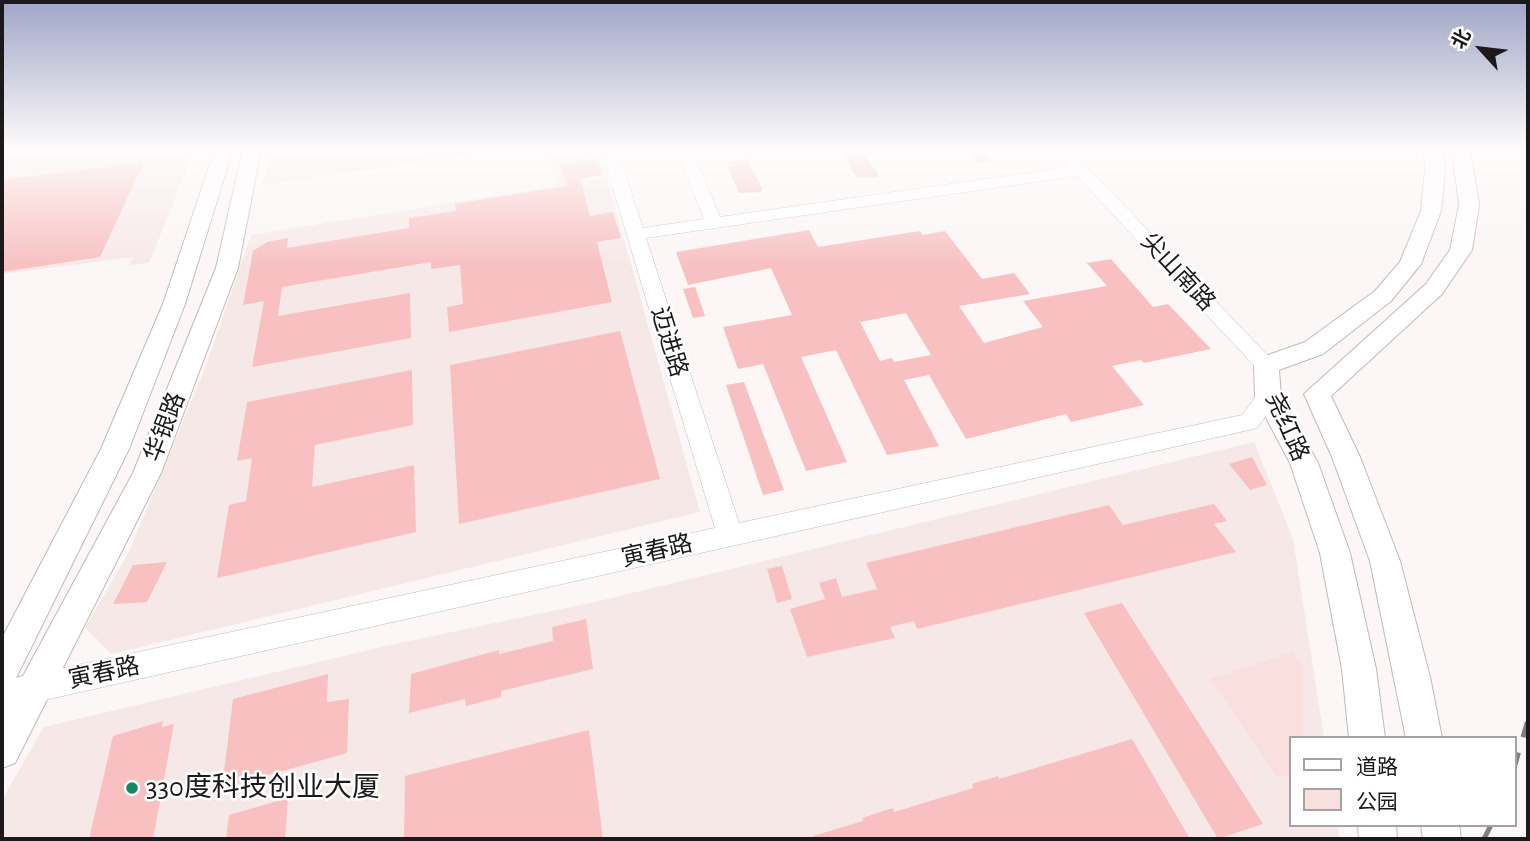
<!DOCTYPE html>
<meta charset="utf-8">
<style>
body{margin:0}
#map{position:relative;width:1530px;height:841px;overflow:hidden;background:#fcf6f6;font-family:"Alegreya Sans","Noto Sans SC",sans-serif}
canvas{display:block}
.frame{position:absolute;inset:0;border:4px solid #1b1919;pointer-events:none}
.legend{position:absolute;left:1289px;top:736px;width:228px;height:91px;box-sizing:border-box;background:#fff;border:2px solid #a4a3a3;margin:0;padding:9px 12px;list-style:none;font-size:21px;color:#1b1919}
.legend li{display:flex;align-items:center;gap:14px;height:35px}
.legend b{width:35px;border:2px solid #a4a3a3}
.north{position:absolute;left:1446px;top:14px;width:70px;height:70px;-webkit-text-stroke:5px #fff;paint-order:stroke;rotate:297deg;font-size:19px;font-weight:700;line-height:28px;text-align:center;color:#1b1919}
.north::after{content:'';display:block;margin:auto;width:24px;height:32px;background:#1b1919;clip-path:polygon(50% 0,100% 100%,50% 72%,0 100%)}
</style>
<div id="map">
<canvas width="1530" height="841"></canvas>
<div class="frame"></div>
<ul class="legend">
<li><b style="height:9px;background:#fff"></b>道路</li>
<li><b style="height:19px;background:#fadfdf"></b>公园</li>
</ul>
<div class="north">北</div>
</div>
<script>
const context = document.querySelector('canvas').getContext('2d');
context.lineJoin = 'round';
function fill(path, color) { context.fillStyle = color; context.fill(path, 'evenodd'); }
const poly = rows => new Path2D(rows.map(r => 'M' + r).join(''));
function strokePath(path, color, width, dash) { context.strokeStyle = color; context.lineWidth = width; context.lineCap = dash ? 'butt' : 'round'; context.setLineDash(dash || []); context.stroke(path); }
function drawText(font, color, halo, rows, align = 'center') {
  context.font = font + ' "Alegreya Sans","Noto Sans SC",sans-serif'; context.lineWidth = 5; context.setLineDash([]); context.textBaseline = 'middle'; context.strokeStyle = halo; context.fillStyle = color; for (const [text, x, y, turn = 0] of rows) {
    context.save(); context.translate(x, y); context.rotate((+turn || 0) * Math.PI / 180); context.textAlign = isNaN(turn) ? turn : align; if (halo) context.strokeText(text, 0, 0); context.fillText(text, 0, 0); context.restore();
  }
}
fill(poly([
 [17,149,195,149,149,263,130,265,133,257,2,274,2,151],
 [272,149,504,149,263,185],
 [548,149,597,149,606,175,574,183,607,178,700,512,112,654,85,628,129,552,207,363,251,235,556,186],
 [1254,442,1293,539,1324,738,1290,738,1290,825,1337,825,1340,839,2,839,2,800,44,727,390,645,595,602]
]), '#f7e8e8');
fill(poly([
 [1292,652,1303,665,1303,738,1290,738,1290,774,1278,778,1210,679]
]), '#fadfdf');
fill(poly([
 [860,149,878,174,878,177,857,178,841,153],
 [963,149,981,149,992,161,978,163],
 [597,158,602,175,580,178,590,216,613,212,621,238,597,242,612,302,449,332,447,307,463,304,460,265,431,269,431,262,282,287,278,316,410,293,411,338,252,367,264,301,243,305,253,251,267,242,288,238,287,248,409,228,409,218,456,211,455,204,567,186,561,164],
 [747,159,762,188,761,192,739,193,731,175,728,166,732,166,731,161],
 [144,162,100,257,2,272,2,180],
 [809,230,818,247,920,231,923,235,945,231,982,279,1014,273,1030,294,959,306,984,343,1043,327,1023,301,1107,286,1087,263,1111,259,1153,307,1168,304,1211,349,1144,363,1141,360,1112,366,1144,405,1071,422,1066,414,966,439,929,375,904,380,939,446,887,455,836,350,801,357,847,462,806,471,763,364,738,369,723,327,792,315,771,268,688,285,676,252],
 [906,313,931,355,894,362,892,358,880,361,860,322],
 [695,287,705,316,693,318,683,289],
 [620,331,660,479,459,524,450,365],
 [412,370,413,425,315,445,312,487,414,465,416,532,217,578,229,505,246,501,252,458,237,461,247,402],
 [744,382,784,490,763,495,726,385],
 [1252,457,1267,485,1250,490,1229,464],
 [1214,504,1227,521,1214,524,1236,552,917,629,914,621,890,627,895,638,807,657,790,609,825,599,819,583,836,578,842,597,877,589,866,563,1109,505,1123,525],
 [167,562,147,602,113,604,133,565],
 [782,566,792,599,777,603,767,569],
 [1122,603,1263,824,1218,839,1084,613],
 [586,619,593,669,501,691,501,697,466,706,465,699,409,713,411,674,499,650,499,654,553,641,552,627],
 [328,674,327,702,349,699,347,753,222,788,233,699],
 [163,721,162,727,174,724,153,839,89,839,113,736],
 [589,730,603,839,404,839,405,776],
 [1132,739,1190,839,814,839,813,836,863,821,862,818,893,808,894,812,973,788,972,784,998,776,999,779],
 [288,798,285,839,226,839,229,815]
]), '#f8c0c1');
const tertiary = poly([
 [601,149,617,149,643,228,704,219,676,149,692,149,720,217,1069,167,1053,149,1070,149,1277,365,1274,370,1258,370,1077,176,646,238,739,523,1242,415,1260,391,1268,389,1276,391,1279,397,1257,428,1249,430,36,702,26,698,21,688,26,678,36,674,715,528,601,149]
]);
const secondary = poly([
 [215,149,233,149,185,304,129,449,16,678,23,676,133,473,216,268,243,149,261,149,238,268,161,473,15,763,2,768,2,638,101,449,163,304,215,149],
 [1424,149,1442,149,1445,170,1441,211,1421,264,1391,301,1323,354,1279,370,1281,397,1318,463,1350,553,1376,669,1385,738,1349,738,1342,669,1320,553,1290,463,1255,397,1254,365,1257,359,1305,342,1375,291,1400,262,1421,211,1425,170,1424,149],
 [1452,149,1470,149,1479,205,1472,250,1442,294,1331,396,1360,457,1400,561,1430,677,1442,738,1406,738,1370,561,1332,457,1304,394,1426,284,1450,250,1459,205,1452,149],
 [1358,825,1396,825,1397,839,1359,839,1358,825],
 [1421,825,1459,825,1461,839,1423,839,1421,825]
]);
strokePath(tertiary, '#bfbaba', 1);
strokePath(secondary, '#bfbaba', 2);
fill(tertiary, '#fff');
fill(secondary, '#fff');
strokePath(poly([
 [1528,174,1528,192]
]), '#827e7e', 3.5, [10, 10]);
strokePath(poly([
 [1514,768,1528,720],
 [1484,839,1491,825]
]), '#827e7e', 5, [16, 16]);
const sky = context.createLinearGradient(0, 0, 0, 267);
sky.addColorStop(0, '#a0a6c6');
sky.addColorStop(0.56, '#fefbfb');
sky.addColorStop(1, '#fefbfb00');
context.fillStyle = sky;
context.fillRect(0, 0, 1530, 267);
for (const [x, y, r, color] of [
 [132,788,7,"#178462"]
]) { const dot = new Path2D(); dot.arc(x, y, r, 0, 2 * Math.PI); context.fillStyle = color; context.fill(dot); strokePath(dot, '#fff', 2.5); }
drawText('24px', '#1b1919', '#fff', [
 ["尖山南路",1178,272,47],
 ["迈进路",669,342,73],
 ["华银路",165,427,-69],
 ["尧红路",1287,427,66],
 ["寅春路",657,551,-13],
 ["寅春路",104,673,-12]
]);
drawText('28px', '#1b1919', '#fff', [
 ["330度科技创业大厦",146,788]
], 'left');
</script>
